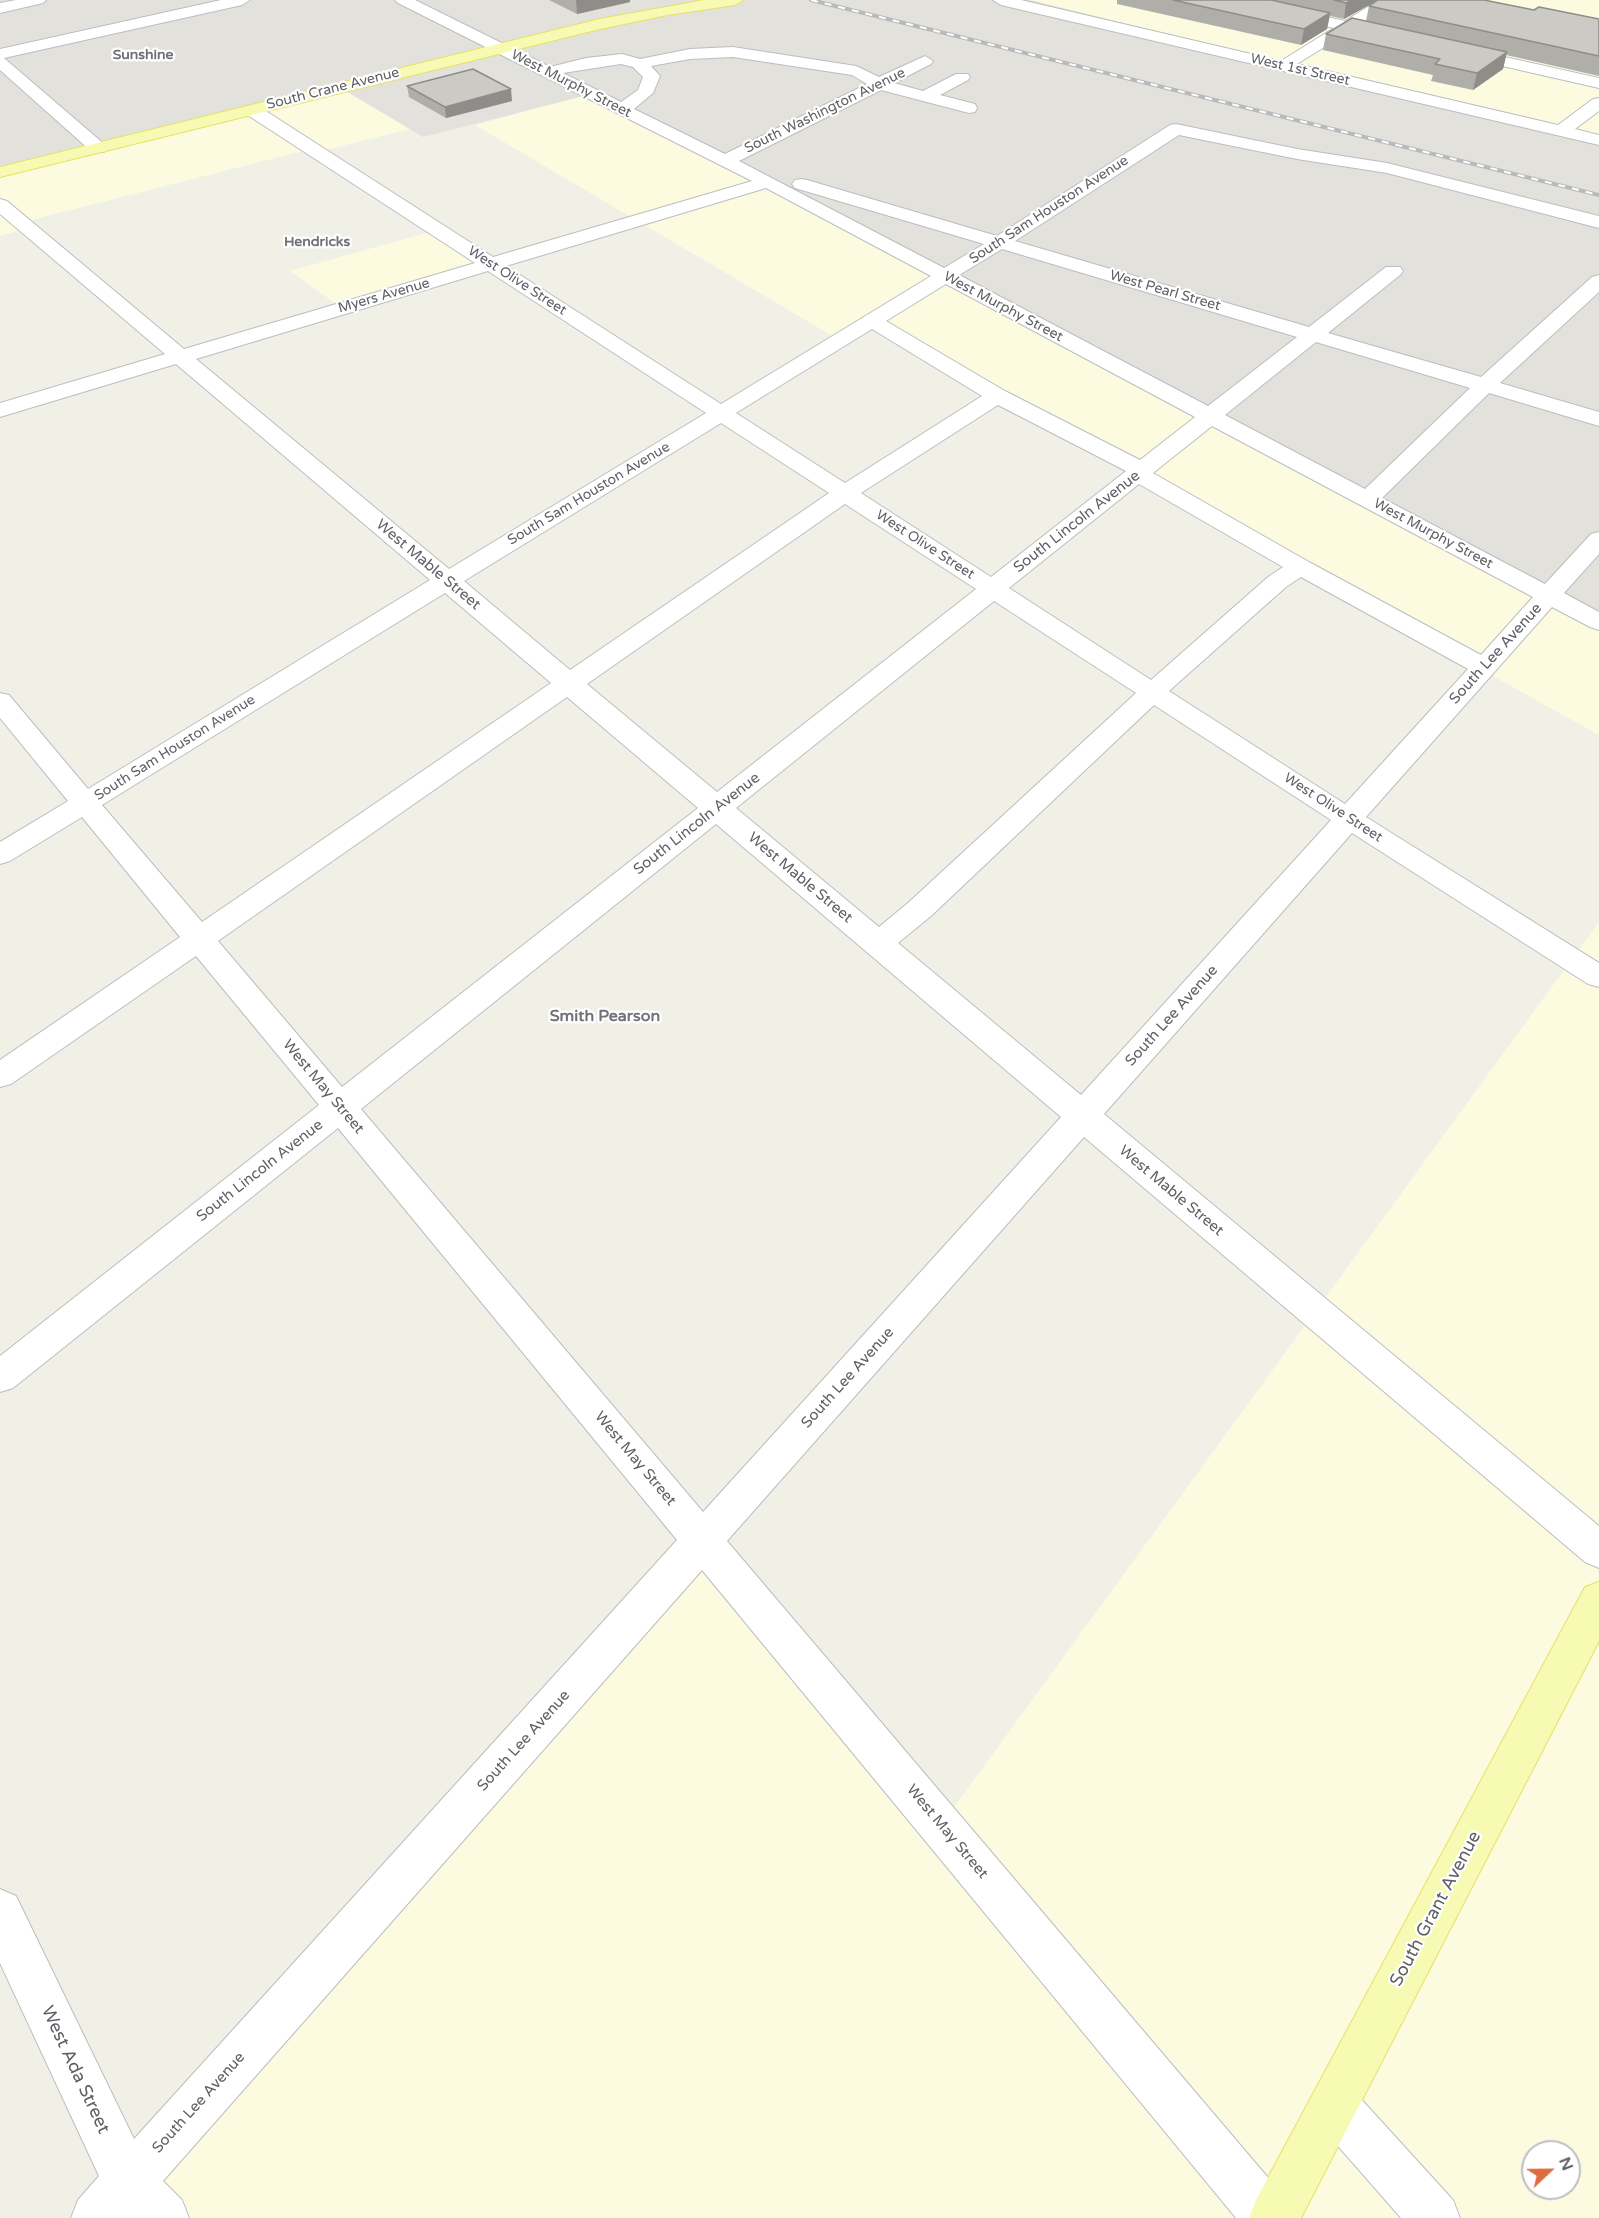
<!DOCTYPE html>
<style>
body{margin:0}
#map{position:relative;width:1599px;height:2218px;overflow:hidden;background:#f0f0e7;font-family:"Varela Round",sans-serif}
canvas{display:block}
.north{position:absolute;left:1521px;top:2140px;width:60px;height:60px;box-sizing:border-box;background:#fff;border:2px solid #bfbfc2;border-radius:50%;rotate:68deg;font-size:16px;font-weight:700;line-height:24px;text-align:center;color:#5f6066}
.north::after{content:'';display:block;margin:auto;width:21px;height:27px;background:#df6c3e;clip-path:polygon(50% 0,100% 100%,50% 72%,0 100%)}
</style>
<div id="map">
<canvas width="1599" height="2218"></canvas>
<div class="north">N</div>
</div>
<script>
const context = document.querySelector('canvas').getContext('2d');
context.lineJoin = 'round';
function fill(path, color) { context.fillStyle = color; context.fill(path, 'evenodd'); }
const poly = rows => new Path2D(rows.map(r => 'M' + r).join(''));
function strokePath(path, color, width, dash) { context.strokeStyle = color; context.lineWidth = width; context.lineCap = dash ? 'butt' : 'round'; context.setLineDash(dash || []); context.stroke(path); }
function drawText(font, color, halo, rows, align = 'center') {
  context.font = font + ' "Varela Round",sans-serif'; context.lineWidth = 4.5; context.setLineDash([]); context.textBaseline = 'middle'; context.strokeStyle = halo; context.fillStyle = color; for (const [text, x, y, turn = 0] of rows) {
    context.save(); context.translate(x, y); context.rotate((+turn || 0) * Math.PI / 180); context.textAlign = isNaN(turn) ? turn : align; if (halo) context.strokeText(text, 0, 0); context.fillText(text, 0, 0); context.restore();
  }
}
fill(poly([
 [1030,0,1599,0,1599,141],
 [341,89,410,129,317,152,311,149,23,222,28,228,0,236,0,173],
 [591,94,1599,622,1599,735,1299,568,872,321,841,341,475,125],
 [437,230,490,264,342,308,290,271],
 [1599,922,1599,2218,97,2218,703,1540,941,1825],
 [1533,2152,1569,2152,1569,2188,1533,2188]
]), '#fcfbe0');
fill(poly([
 [0,0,1030,0,1599,141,1599,622,591,94,423,137,343,89,0,173]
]), '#e2e1db');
const minor = poly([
 [16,0,46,0,43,3,0,13,0,3,16,0],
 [221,0,250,0,242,5,4,58,104,144,107,148,104,152,92,152,0,70,0,49,221,0],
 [395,0,415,0,550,67,586,58,622,54,640,59,690,49,733,47,856,66,879,77,925,56,933,61,931,64,894,83,923,91,956,74,968,74,970,77,968,80,940,95,975,104,977,108,975,112,969,113,881,90,739,161,944,268,984,244,795,188,792,184,795,180,801,179,807,180,997,236,1170,125,1176,124,1297,149,1387,163,1599,216,1599,228,1387,173,1297,159,1179,135,1015,241,1309,327,1386,267,1400,267,1403,271,1400,275,1328,333,1481,377,1592,277,1599,275,1599,292,1500,383,1599,412,1599,426,1489,393,1382,498,1545,584,1591,534,1599,532,1599,554,1564,593,1599,612,1599,630,1590,627,1552,607,1366,817,1599,963,1599,987,1588,984,1352,833,1104,1114,1599,1526,1599,1568,1585,1562,1084,1137,727,1541,1287,2200,1294,2218,1236,2218,702,1570,163,2181,182,2200,189,2218,71,2218,78,2200,99,2176,0,1963,0,1889,16,1896,134,2139,677,1540,338,1128,13,1388,0,1392,0,1356,319,1105,196,956,11,1084,0,1087,0,1060,180,937,82,817,10,861,0,864,0,842,68,801,0,718,0,693,9,695,88,789,430,580,176,364,0,417,0,403,165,354,0,214,0,199,7,201,184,349,475,263,246,114,244,110,246,106,258,106,493,257,752,181,398,3,395,0],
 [733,57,852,75,867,84,725,154,634,109,653,93,660,76,651,66,690,59,733,57],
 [621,64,633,67,643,77,638,90,621,102,563,73,621,64],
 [766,188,931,276,721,404,506,266,766,188],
 [1002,249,1297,337,1208,406,959,275,1002,249],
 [488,271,706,413,449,569,196,359,488,271],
 [946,284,1195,417,1140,460,1005,391,886,321,946,284],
 [872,329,982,396,845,483,736,413,872,329],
 [1316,342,1470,388,1365,489,1225,415,1316,342],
 [998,405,1126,471,991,577,861,493,998,405],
 [721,423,829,493,570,670,464,581,721,423],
 [1212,426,1533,597,1481,655,1309,562,1153,473,1212,426],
 [1139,484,1283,567,1268,577,1151,680,1009,588,1139,484],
 [845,504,976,589,717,792,587,684,845,504],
 [1301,577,1468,669,1345,804,1169,691,1286,587,1301,577],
 [445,593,551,683,202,922,102,805,445,593],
 [994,601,1136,693,909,902,879,927,736,808,994,601],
 [567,697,698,808,342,1087,218,941,567,697],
 [1154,705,1331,820,1081,1095,898,943,931,916,1154,705],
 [716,824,1061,1117,703,1512,361,1109,716,824],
 [993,0,1021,0,1281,61,1334,28,1227,5,1219,0,1248,0,1345,21,1379,0,1398,0,1361,24,1390,31,1392,34,1390,37,1384,39,1350,31,1297,64,1558,125,1593,99,1599,98,1599,111,1575,129,1599,135,1599,145,1001,5,993,0],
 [1460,47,1599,78,1599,88,1454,55,1452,52,1460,47],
 [1334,2080,1351,2088,1453,2200,1460,2218,1401,2218,1317,2122,1309,2105,1317,2088,1334,2080]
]);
const major = poly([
 [704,0,743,0,735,5,667,15,600,29,0,177,0,167,600,19,704,0],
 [1599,1582,1599,1641,1301,2218,1249,2218,1256,2200,1585,1587,1599,1582]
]);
strokePath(minor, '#bcbdc2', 2);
strokePath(major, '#e9e067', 2);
fill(minor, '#fff');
fill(major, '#f7fab2');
const rail = poly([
 [811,0,1599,195]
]);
strokePath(rail, '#b9b9ba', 4);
strokePath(rail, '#fff', 2, [7]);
fill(poly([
 [549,0,630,0,630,2,577,14],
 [1117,0,1378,0,1344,19,1330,16,1327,29,1301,45,1117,4],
 [1369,6,1534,10,1599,19,1599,76,1506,55,1503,69,1473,90,1431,81,1433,75,1323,50,1326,34,1366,21],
 [407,86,512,101,446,118,409,97]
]), '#afaea9');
fill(poly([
 [576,0,630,0,630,2,577,14],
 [1352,0,1378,0,1344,19,1346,3],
 [1330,13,1327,29,1301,45,1304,29],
 [1507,52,1503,69,1473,90,1477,73],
 [511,89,512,101,446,118,445,107]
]), '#8e8d89');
const building = poly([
 [1173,0,1271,0,1330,13,1304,29,1173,0],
 [1334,0,1352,0,1346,3,1334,0],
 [1378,0,1484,0,1534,10,1539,7,1599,19,1599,56,1369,6,1378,0],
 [1352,18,1507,52,1477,73,1435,64,1440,59,1326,34,1352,18],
 [473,69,511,89,445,107,407,86,473,69]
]);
fill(building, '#cbcac4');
strokePath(building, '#8e8d89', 1.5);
drawText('bold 14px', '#707278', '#fff', [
 ["Sunshine",143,55],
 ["Hendricks",317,242]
]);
drawText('14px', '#5f6066', '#fff', [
 ["West 1st Street",1300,70,13],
 ["West Murphy Street",571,84,27],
 ["South Crane Avenue",333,89,-14],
 ["South Washington Avenue",825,111,-26],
 ["South Sam Houston Avenue",1049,210,-33],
 ["West Olive Street",517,281,33],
 ["West Pearl Street",1165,291,16],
 ["Myers Avenue",384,296,-16],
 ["West Murphy Street",1003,307,28],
 ["South Sam Houston Avenue",589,494,-31],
 ["West Murphy Street",1433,534,28],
 ["West Olive Street",925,545,33],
 ["South Sam Houston Avenue",175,748,-32],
 ["West Olive Street",1333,808,33]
]);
drawText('15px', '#5f6066', '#fff', [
 ["South Lincoln Avenue",1077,522,-38],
 ["West Mable Street",428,565,40],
 ["South Lee Avenue",1496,654,-48],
 ["South Lincoln Avenue",697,824,-38],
 ["West Mable Street",800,878,40],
 ["South Lee Avenue",1172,1016,-48],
 ["West May Street",323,1087,50],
 ["South Lincoln Avenue",260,1171,-38],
 ["West Mable Street",1171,1191,40],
 ["South Lee Avenue",848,1378,-48],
 ["West May Street",635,1459,50],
 ["South Lee Avenue",524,1741,-48],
 ["West May Street",947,1832,50],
 ["South Lee Avenue",199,2103,-48]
]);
drawText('bold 16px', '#707278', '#fff', [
 ["Smith Pearson",605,1017]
]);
drawText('18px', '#5f6066', '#fff', [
 ["South Grant Avenue",1436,1909,-62],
 ["West Ada Street",75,2070,65]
]);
</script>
